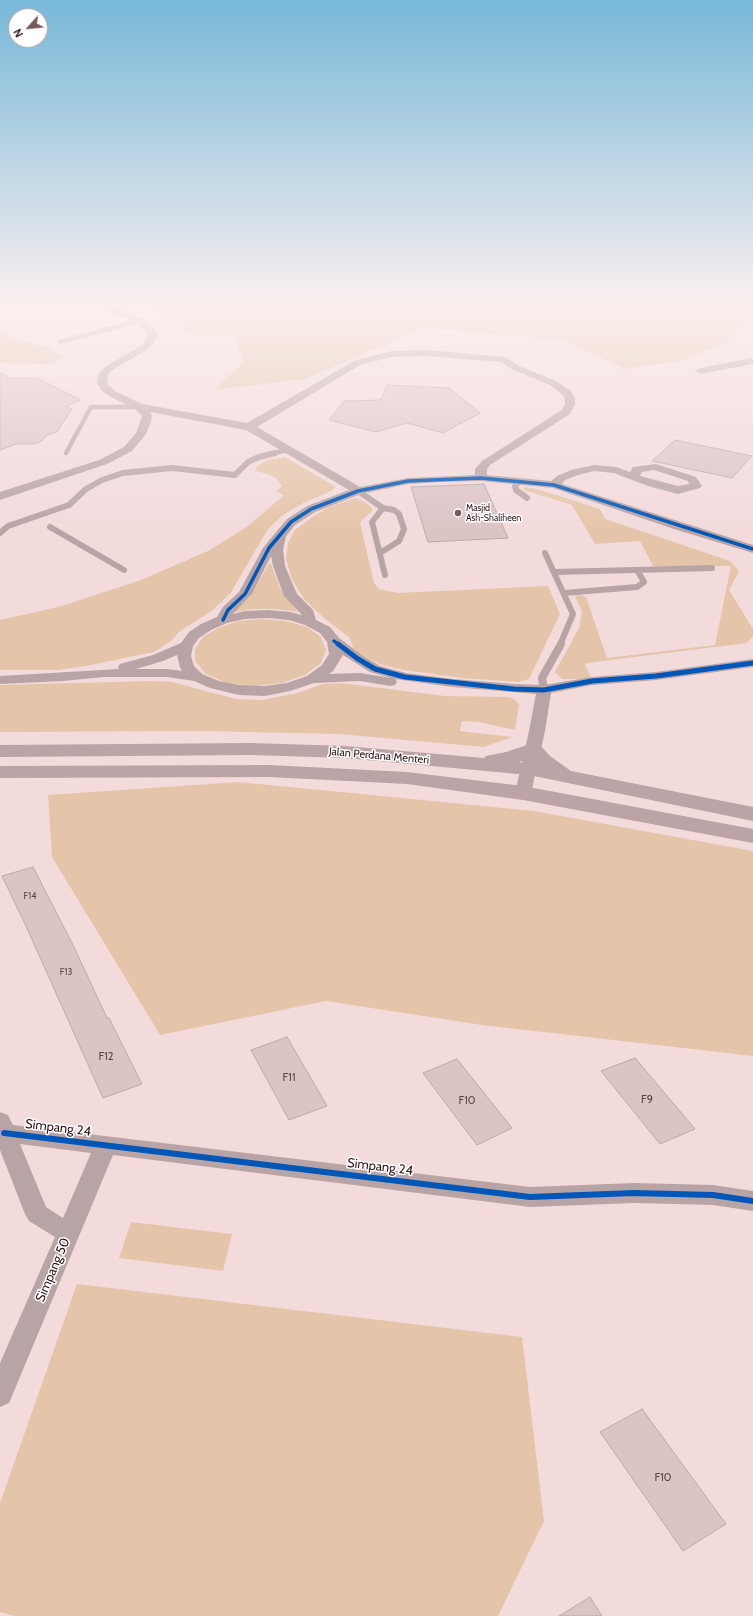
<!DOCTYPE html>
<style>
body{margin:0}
#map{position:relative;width:753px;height:1616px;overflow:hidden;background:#f3dbdc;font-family:Cabin,sans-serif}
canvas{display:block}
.north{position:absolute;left:8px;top:8px;width:40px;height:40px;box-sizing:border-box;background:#fff;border:1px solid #aca1a3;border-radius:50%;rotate:243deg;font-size:11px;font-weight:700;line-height:16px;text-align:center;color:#2f1518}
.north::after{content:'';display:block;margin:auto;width:14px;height:18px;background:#745a5d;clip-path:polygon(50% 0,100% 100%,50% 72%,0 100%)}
</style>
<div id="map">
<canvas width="753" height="1616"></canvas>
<div class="north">N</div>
</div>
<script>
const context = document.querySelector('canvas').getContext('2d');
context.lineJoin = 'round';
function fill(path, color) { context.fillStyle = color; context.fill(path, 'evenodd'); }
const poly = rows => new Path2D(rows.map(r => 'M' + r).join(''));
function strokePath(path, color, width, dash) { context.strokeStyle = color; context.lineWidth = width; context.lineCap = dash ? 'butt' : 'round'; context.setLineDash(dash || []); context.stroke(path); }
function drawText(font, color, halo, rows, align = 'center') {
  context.font = font + ' Cabin,sans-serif'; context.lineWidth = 3; context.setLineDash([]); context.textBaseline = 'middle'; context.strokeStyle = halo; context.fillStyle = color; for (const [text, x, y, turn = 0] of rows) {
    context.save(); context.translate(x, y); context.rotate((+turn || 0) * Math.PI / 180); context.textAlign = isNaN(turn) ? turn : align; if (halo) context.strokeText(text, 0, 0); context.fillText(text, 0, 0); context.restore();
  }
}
fill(poly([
 [145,305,753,305,753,313,727,342,684,360,625,369,561,340,424,328,305,379,214,390,244,362,234,335,194,335],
 [0,330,13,338,49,348,65,357,51,364,0,363],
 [285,457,336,487,332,491,303,503,283,515,268,529,230,594,210,612,180,631,171,641,154,652,86,666,58,670,0,670,0,620,62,606,141,580,208,551,247,527,284,495,276,492,282,486,277,479,268,474,255,471,257,466,268,460],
 [524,487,537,489,600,509,605,519,730,561,739,571,729,590,753,629,753,636,747,643,587,663,585,664,591,679,562,679,555,672,579,628,582,612,575,596,581,595,586,597,607,658,715,645,731,566,653,566,640,541,595,544,572,505,524,490],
 [356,498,365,502,372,508,372,511,360,522,374,583,379,589,398,593,548,586,560,614,529,679,518,682,462,678,403,670,379,664,359,654,353,648,350,638,325,619,304,599,292,579,286,559,288,543,295,530,311,518,329,507],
 [270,562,281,590,298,612,276,609,253,609,234,612,250,597],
 [262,619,286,621,307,627,321,637,326,650,321,663,305,675,282,683,254,686,227,683,206,674,195,661,195,649,203,637,218,628,239,621],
 [152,681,172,682,236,699,262,700,298,693,323,684,341,683,445,696,507,697,514,699,519,704,515,730,479,722,462,721,460,731,513,737,484,747,339,734,200,731,0,732,0,685],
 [239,782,534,811,753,851,753,1056,482,1025,326,1001,160,1035,52,857,48,795],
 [131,1222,232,1234,223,1271,119,1258],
 [77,1284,522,1337,544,1521,498,1616,15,1616,0,1612,0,1503]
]), '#e5c5a9');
const building = poly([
 [0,373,11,378,37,378,81,400,66,406,72,409,57,432,47,435,42,441,33,444,17,444,0,450,0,373],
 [387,385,449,388,480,413,443,433,407,423,376,432,329,420,344,401,381,400,387,385],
 [675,440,752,456,732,478,652,461,675,440],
 [484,484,508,538,428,542,411,487,484,484],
 [33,867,73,945,107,1018,109,1018,142,1084,103,1098,26,926,2,876,33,867],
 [287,1037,327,1106,289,1120,251,1050,287,1037],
 [635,1058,695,1129,660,1144,601,1071,635,1058],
 [457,1059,512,1128,477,1145,423,1073,457,1059],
 [642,1409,726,1524,683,1551,600,1432,642,1409],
 [590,1597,602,1616,559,1616,590,1597]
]);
fill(building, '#dcc4c5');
strokePath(building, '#bea7a9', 1);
strokePath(poly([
 [60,342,139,321],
 [66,453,91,407,139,407],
 [271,454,287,450]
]), '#b9a4a5', 4.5);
strokePath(poly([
 [519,482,515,486,516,490,527,498],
 [358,491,383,508,372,522,385,575],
 [50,527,124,570],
 [0,533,8,526,69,505,86,489,102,480,123,473,172,468,235,475,248,462,259,457,275,453],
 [380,553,399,541,404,529,399,514,394,510,383,508],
 [545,553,573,614,560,645],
 [555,572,712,568],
 [564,593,637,587,644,582,637,570]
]), '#b9a4a5', 6);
strokePath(poly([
 [544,690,542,678,561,644]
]), '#b9a4a5', 8);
fill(poly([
 [0,305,13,305,0,309,0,305],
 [96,305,109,305,142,319,151,325,158,333,155,341,147,350,112,370,108,375,107,382,109,386,117,392,142,404,247,423,354,361,376,355,392,351,426,350,506,357,519,366,556,381,571,391,575,398,575,404,570,414,490,465,487,469,487,475,551,481,557,476,571,470,594,465,616,467,630,472,633,467,655,464,659,465,696,477,702,486,700,488,678,494,648,486,614,473,594,471,578,475,565,480,562,484,753,545,753,553,674,529,553,488,481,481,440,482,408,484,361,494,315,512,295,525,286,536,283,550,285,566,297,594,313,610,316,620,330,627,339,638,363,656,380,666,406,673,453,679,514,684,544,685,592,677,656,672,753,659,753,667,656,680,592,685,551,693,545,731,531,793,529,797,523,798,517,797,515,793,529,731,536,694,453,687,395,679,397,682,395,685,390,686,360,681,314,683,290,691,265,696,239,695,210,688,194,681,167,677,104,677,63,681,0,684,0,676,119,669,118,667,120,664,153,655,181,643,189,632,201,624,217,617,223,607,239,592,263,548,287,519,307,506,349,490,246,430,150,412,152,415,151,422,146,434,132,451,107,464,0,500,0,492,99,460,124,447,136,433,142,416,135,409,109,396,101,390,97,382,98,374,106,366,141,346,146,340,148,333,136,323,96,305],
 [426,356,501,362,513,370,550,385,563,395,565,398,565,404,562,410,482,461,475,469,475,475,408,478,360,487,257,427,360,365,392,357,426,356],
 [654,470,688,481,689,484,678,486,640,476,642,472,654,470],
 [271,556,273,566,284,596,302,615,290,612,268,610,245,611,233,614,252,594,271,556],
 [268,618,289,620,305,625,320,633,327,642,329,654,322,665,307,676,287,683,265,686,239,685,219,681,202,674,194,666,191,656,193,646,199,638,211,630,227,623,245,619,268,618],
 [177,655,180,667,182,671,167,669,136,669,163,661,177,655],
 [343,655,370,672,391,678,360,673,329,674,333,671,343,655],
 [753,358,753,364,700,374,695,371,700,368,753,358],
 [0,1112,8,1115,13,1125,530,1187,634,1183,713,1185,753,1191,753,1211,713,1205,634,1203,530,1207,113,1155,9,1403,0,1407,0,1363,55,1237,29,1221,25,1214,0,1150,0,1112],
 [20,1144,91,1153,63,1218,46,1207,20,1144]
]), '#b9a4a5');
fill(poly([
 [252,743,345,746,484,758,486,756,506,752,533,743,540,745,550,756,571,771,753,807,753,821,529,775,345,758,252,755,0,757,0,745,252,743],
 [530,758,535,764,519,762,530,758],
 [269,765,407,772,523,786,753,829,753,843,523,800,407,784,269,777,0,778,0,766,269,765]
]), '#bca3a5');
strokePath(poly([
 [223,620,228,610,245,594,269,548,291,522,311,509,358,491,408,481,481,478,554,485,753,549],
 [334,641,339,645]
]), '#0057b8', 3.5);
strokePath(poly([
 [338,644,358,659,375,669,405,677,514,689,544,690,592,681,656,676,753,663]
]), '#0057b8', 5);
strokePath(poly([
 [4,1133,530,1197,634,1193,713,1195,753,1201]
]), '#0057b8', 6);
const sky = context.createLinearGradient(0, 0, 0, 532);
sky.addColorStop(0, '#77b8d8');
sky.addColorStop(0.57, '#faefef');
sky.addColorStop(1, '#faefef00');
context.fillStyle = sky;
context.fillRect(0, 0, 753, 532);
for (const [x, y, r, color] of [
 [458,513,4,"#745a5d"]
]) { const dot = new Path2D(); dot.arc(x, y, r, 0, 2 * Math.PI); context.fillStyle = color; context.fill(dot); strokePath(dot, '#fff', 1.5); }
drawText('9px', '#2f1518', '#fff', [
 ["Masjid",466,508],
 ["Ash-Shaliheen",466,518]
], 'left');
drawText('9px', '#5d4446', null, [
 ["F14",30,896],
 ["F13",66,972]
]);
drawText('11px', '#2f1518', '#fff', [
 ["Jalan Perdana Menteri",379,756,5]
]);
drawText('11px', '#5d4446', null, [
 ["F12",106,1057],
 ["F11",289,1078],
 ["F9",647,1100],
 ["F10",467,1101],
 ["F10",663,1478]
]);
drawText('13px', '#2f1518', '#fff', [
 ["Simpang 24",58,1128,7],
 ["Simpang 24",380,1167,7],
 ["Simpang 50",53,1270,-67]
]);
</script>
